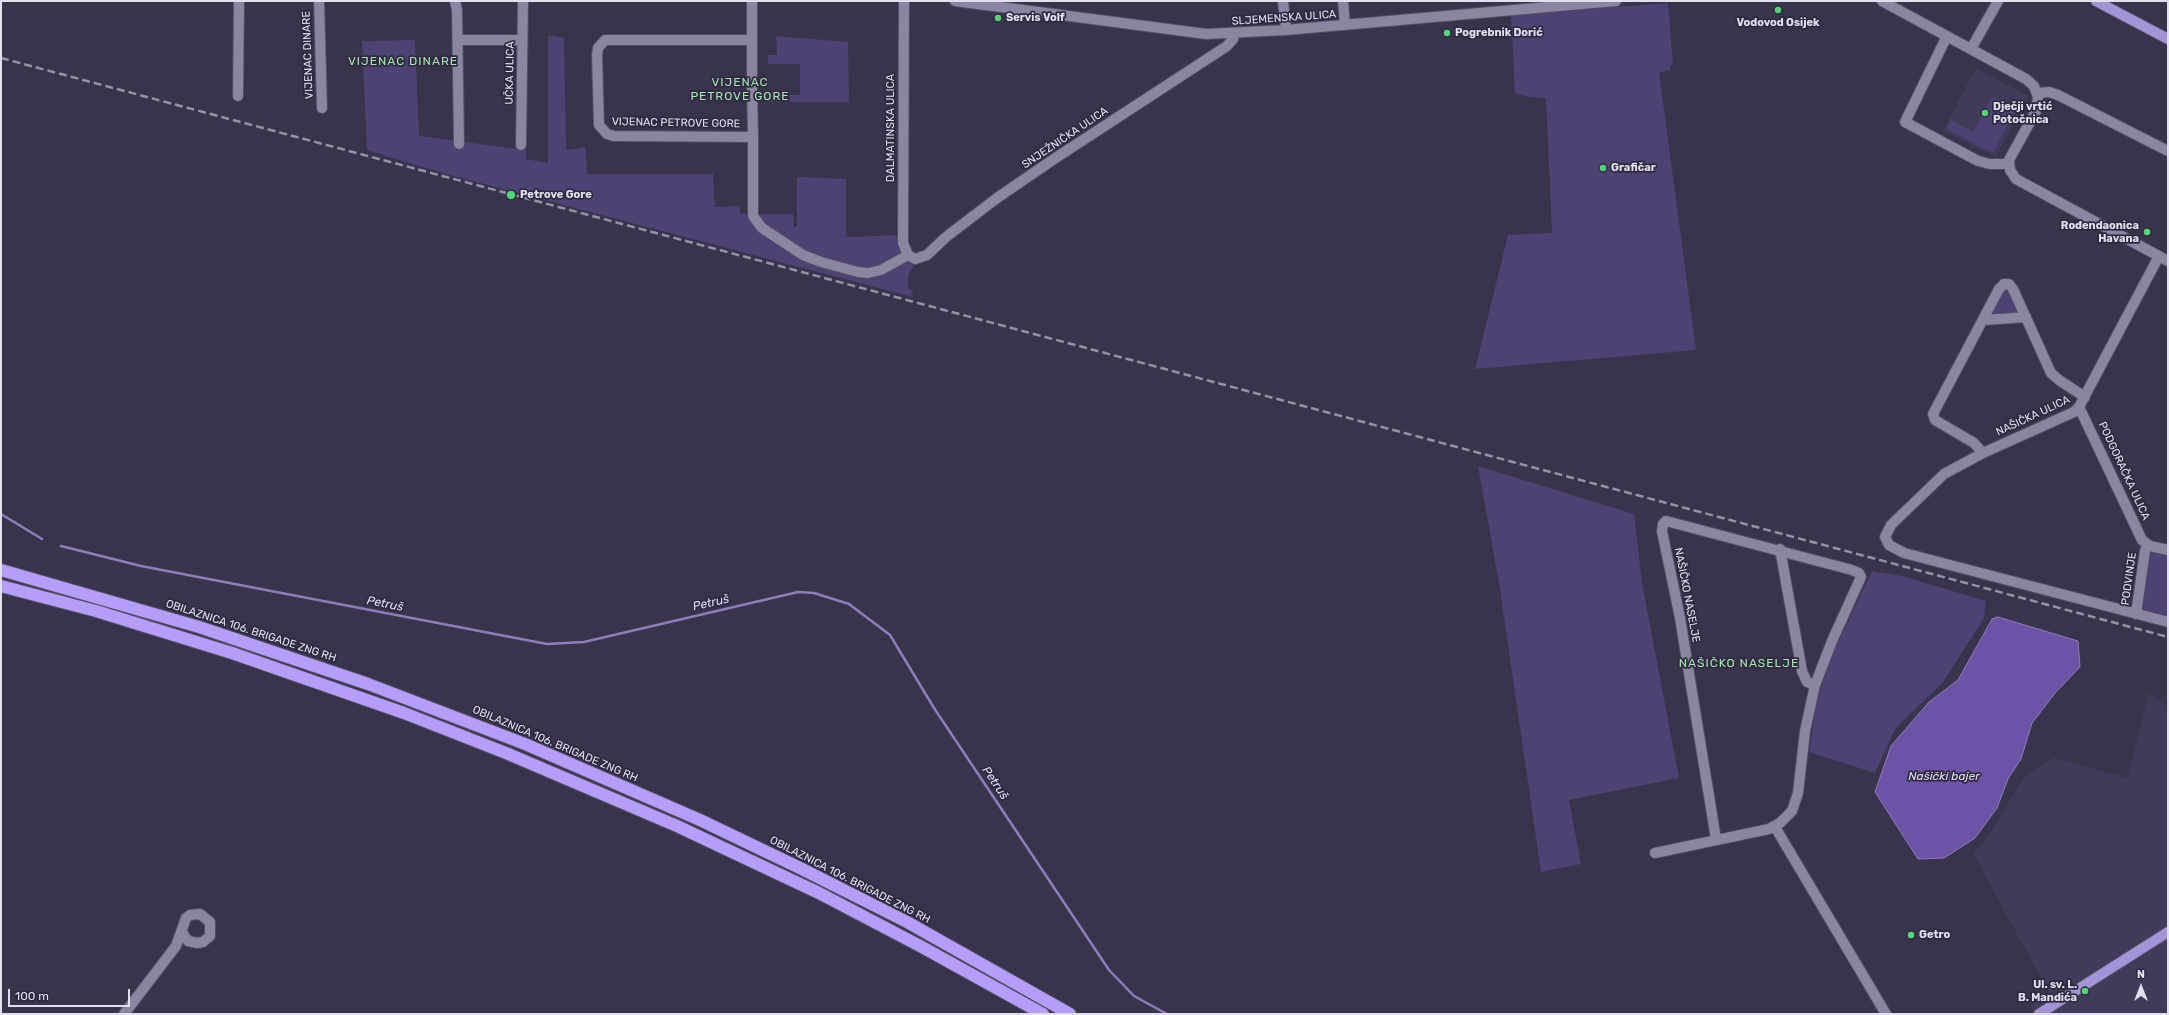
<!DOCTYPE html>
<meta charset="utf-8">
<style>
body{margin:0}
#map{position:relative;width:2169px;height:1015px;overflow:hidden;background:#39334c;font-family:Rubik,sans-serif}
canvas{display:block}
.frame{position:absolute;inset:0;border:2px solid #e2dfee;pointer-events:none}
.north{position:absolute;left:2121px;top:967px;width:40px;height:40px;-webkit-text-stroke:3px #2f2941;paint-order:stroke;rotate:0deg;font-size:11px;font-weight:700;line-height:16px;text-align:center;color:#e2dfee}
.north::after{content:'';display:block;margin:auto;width:14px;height:18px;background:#e2dfee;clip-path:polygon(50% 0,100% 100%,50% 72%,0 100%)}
.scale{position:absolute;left:8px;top:989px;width:122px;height:18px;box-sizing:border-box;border:2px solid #e2dfee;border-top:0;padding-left:5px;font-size:12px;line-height:14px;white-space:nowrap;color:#e2dfee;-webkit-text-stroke:3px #2f2941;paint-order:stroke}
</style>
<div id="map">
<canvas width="2169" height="1015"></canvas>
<div class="frame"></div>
<div class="north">N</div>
<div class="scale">100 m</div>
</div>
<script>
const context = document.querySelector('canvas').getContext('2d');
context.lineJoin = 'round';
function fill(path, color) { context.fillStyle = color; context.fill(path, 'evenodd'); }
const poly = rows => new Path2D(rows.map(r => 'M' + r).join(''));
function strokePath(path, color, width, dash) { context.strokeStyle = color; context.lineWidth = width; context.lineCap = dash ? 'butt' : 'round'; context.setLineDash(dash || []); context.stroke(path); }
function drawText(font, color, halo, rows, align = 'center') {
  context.font = font + ' Rubik,sans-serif'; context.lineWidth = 3.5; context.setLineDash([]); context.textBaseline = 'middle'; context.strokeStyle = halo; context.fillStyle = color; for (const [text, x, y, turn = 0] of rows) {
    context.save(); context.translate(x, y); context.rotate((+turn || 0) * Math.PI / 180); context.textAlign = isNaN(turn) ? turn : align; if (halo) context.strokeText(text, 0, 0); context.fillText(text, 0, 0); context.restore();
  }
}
fill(poly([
 [1976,68,2028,96,1996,157,1943,131],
 [2149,693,2168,707,2168,1014,2036,1014,2031,1006,2049,993,1973,853,1988,836,2024,777,2054,758,2127,778]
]), '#423a59');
fill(poly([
 [1668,3,1673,65,1670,65,1670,71,1659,72,1696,350,1475,369,1508,235,1552,233,1546,98,1529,97,1515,93,1511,15],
 [548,35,564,38,566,150,586,147,587,174,713,174,715,207,739,206,741,214,793,214,794,227,797,227,797,177,846,179,846,236,814,231,850,237,896,235,904,261,915,264,908,275,908,288,912,291,913,297,446,174,367,150,362,41,415,40,419,136,526,150,526,159,548,163],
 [776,36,848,42,849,102,766,102,766,95,800,95,800,64,768,64,768,55,777,55],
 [1992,97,2017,108,1993,153,1946,129,1951,120,1973,132],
 [2006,290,2022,313,1990,316,2004,291],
 [1478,466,1634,514,1642,583,1679,778,1569,800,1581,864,1541,872,1499,583],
 [2150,551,2168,554,2168,619,2144,612,2141,606],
 [1872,571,1902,576,1986,601,1984,618,1944,681,1895,729,1875,773,1809,752,1816,707,1828,663]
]), '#4e4173');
const water = poly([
 [1998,617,2078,641,2080,667,2056,692,2032,723,2021,759,2008,779,1997,808,1975,838,1944,858,1918,859,1875,792,1891,746,1929,702,1958,680,1992,619,1998,617]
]);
fill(water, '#6b53a5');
strokePath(water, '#8f7dbb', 1);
strokePath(poly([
 [1,514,42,539],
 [61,546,141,566,547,644,584,642,798,592,814,593,849,604,890,635,934,708,1109,970,1134,996,1167,1014]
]), '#8f7dbb', 2.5);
const minor = poly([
 [319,1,322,108],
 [455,1,457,10,459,144],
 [752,1,752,83,753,137,614,136,607,134,599,125,597,55,598,48,605,40,752,40],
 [904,1,903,243,908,255,915,259,927,255,946,237,997,198,1054,159,1227,46,1233,39,1235,33],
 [955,1,1206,34,1286,30,1616,1],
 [1283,1,1286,30],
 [1343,1,1345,25],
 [1882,1,2026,79,2034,86,2038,97,2036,111,2009,160,2010,170,2016,179,2168,261],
 [1947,36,1905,122,1978,161,1990,164,2009,164],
 [458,40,522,40],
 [1971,49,1998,1],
 [2038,93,2049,92,2058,95,2168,151],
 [238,96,239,1],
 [753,137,753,216,762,228,803,255,821,262,858,272,868,273,881,270,908,255],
 [521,145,523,1],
 [2159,256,2079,407,2074,412,1983,453,1944,474,1891,525,1885,537,1889,545,1904,553,2168,622],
 [1984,320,2026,317],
 [2079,407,2142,540,2150,546,2168,550],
 [1983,453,1974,443,1935,420,1933,414,1999,289,2004,284,2009,284,2013,289,2051,373,2059,380,2085,397],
 [1780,549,1802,671,1807,682,1815,685],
 [2136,614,2145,551,2147,545],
 [1775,827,1886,1014],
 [1655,853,1769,829,1780,823,1792,811,1798,793,1805,731,1815,685,1832,641,1861,577,1859,573,1852,570,1666,521,1663,524,1662,531,1680,618,1716,839],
 [124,1014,176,946,186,918,190,915,200,914,210,922,210,936,203,942,198,943,188,941,182,932]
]);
const major = poly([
 [2096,1,2168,39],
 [2039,1014,2168,932]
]);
const highway = poly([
 [1,570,199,627,368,684,525,744,700,820,802,869,907,922,1070,1014],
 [1,586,96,611,232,653,404,713,506,753,677,826,819,893,922,947,1043,1014]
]);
strokePath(minor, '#524e62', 12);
strokePath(major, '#524e62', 12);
strokePath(highway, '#524e62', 14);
strokePath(minor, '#8b85a1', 10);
strokePath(major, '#a493d6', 10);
strokePath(highway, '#b59dfa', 12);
strokePath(poly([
 [1,58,2168,637]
]), '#9692a5', 2.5, [8, 4]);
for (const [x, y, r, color] of [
 [1778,10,4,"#50d675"],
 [998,18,4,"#50d675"],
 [1447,33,4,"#50d675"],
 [1985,113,4,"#50d675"],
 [1603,168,4,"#50d675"],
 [511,195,5,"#50d675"],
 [2147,232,4,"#50d675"],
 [1911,935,4,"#50d675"],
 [2085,991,4,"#50d675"]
]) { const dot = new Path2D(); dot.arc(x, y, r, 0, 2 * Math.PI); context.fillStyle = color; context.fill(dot); strokePath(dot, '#2f2941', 1.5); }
drawText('bold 11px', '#e2dfee', '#2f2941', [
 ["Servis Volf",1006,18],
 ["Vodovod Osijek",1778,23,"center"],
 ["Pogrebnik Dorić",1455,33],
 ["Dječji vrtić",1993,107],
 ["Potočnica",1993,120],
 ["Grafičar",1611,168],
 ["Petrove Gore",520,195],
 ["Rođendaonica",2139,226,"right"],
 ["Havana",2139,239,"right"],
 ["Getro",1919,935],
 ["Ul. sv. L.",2077,985,"right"],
 ["B. Mandića",2077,998,"right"]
], 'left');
drawText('11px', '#e2dfee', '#2f2941', [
 ["SLJEMENSKA ULICA",1284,18,-4],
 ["VIJENAC DINARE",308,55,-92],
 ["UČKA ULICA",510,73,-89],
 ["VIJENAC PETROVE GORE",676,123,1],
 ["DALMATINSKA ULICA",891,128,-90],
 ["SNJEŽNIČKA ULICA",1065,138,-34],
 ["NAŠIČKA ULICA",2033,416,-25],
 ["PODGORAČKA ULICA",2124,471,65],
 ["PODVINJE",2129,579,-82],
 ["NAŠIČKO NASELJE",1687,595,79],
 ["OBILAZNICA 106. BRIGADE ZNG RH",251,631,18],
 ["OBILAZNICA 106. BRIGADE ZNG RH",555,744,23],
 ["OBILAZNICA 106. BRIGADE ZNG RH",850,880,27]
]);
context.letterSpacing = '1px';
drawText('12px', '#a6e8b2', '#2f2941', [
 ["VIJENAC DINARE",403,62],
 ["VIJENAC",740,83],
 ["PETROVE GORE",740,97],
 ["NAŠIČKO NASELJE",1739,664]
]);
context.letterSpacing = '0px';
drawText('italic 12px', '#e4e0f7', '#2f2941', [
 ["Petruš",711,603,-13],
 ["Petruš",385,604,11],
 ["Našički bajer",1944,777],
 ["Petruš",995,783,56]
]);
</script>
